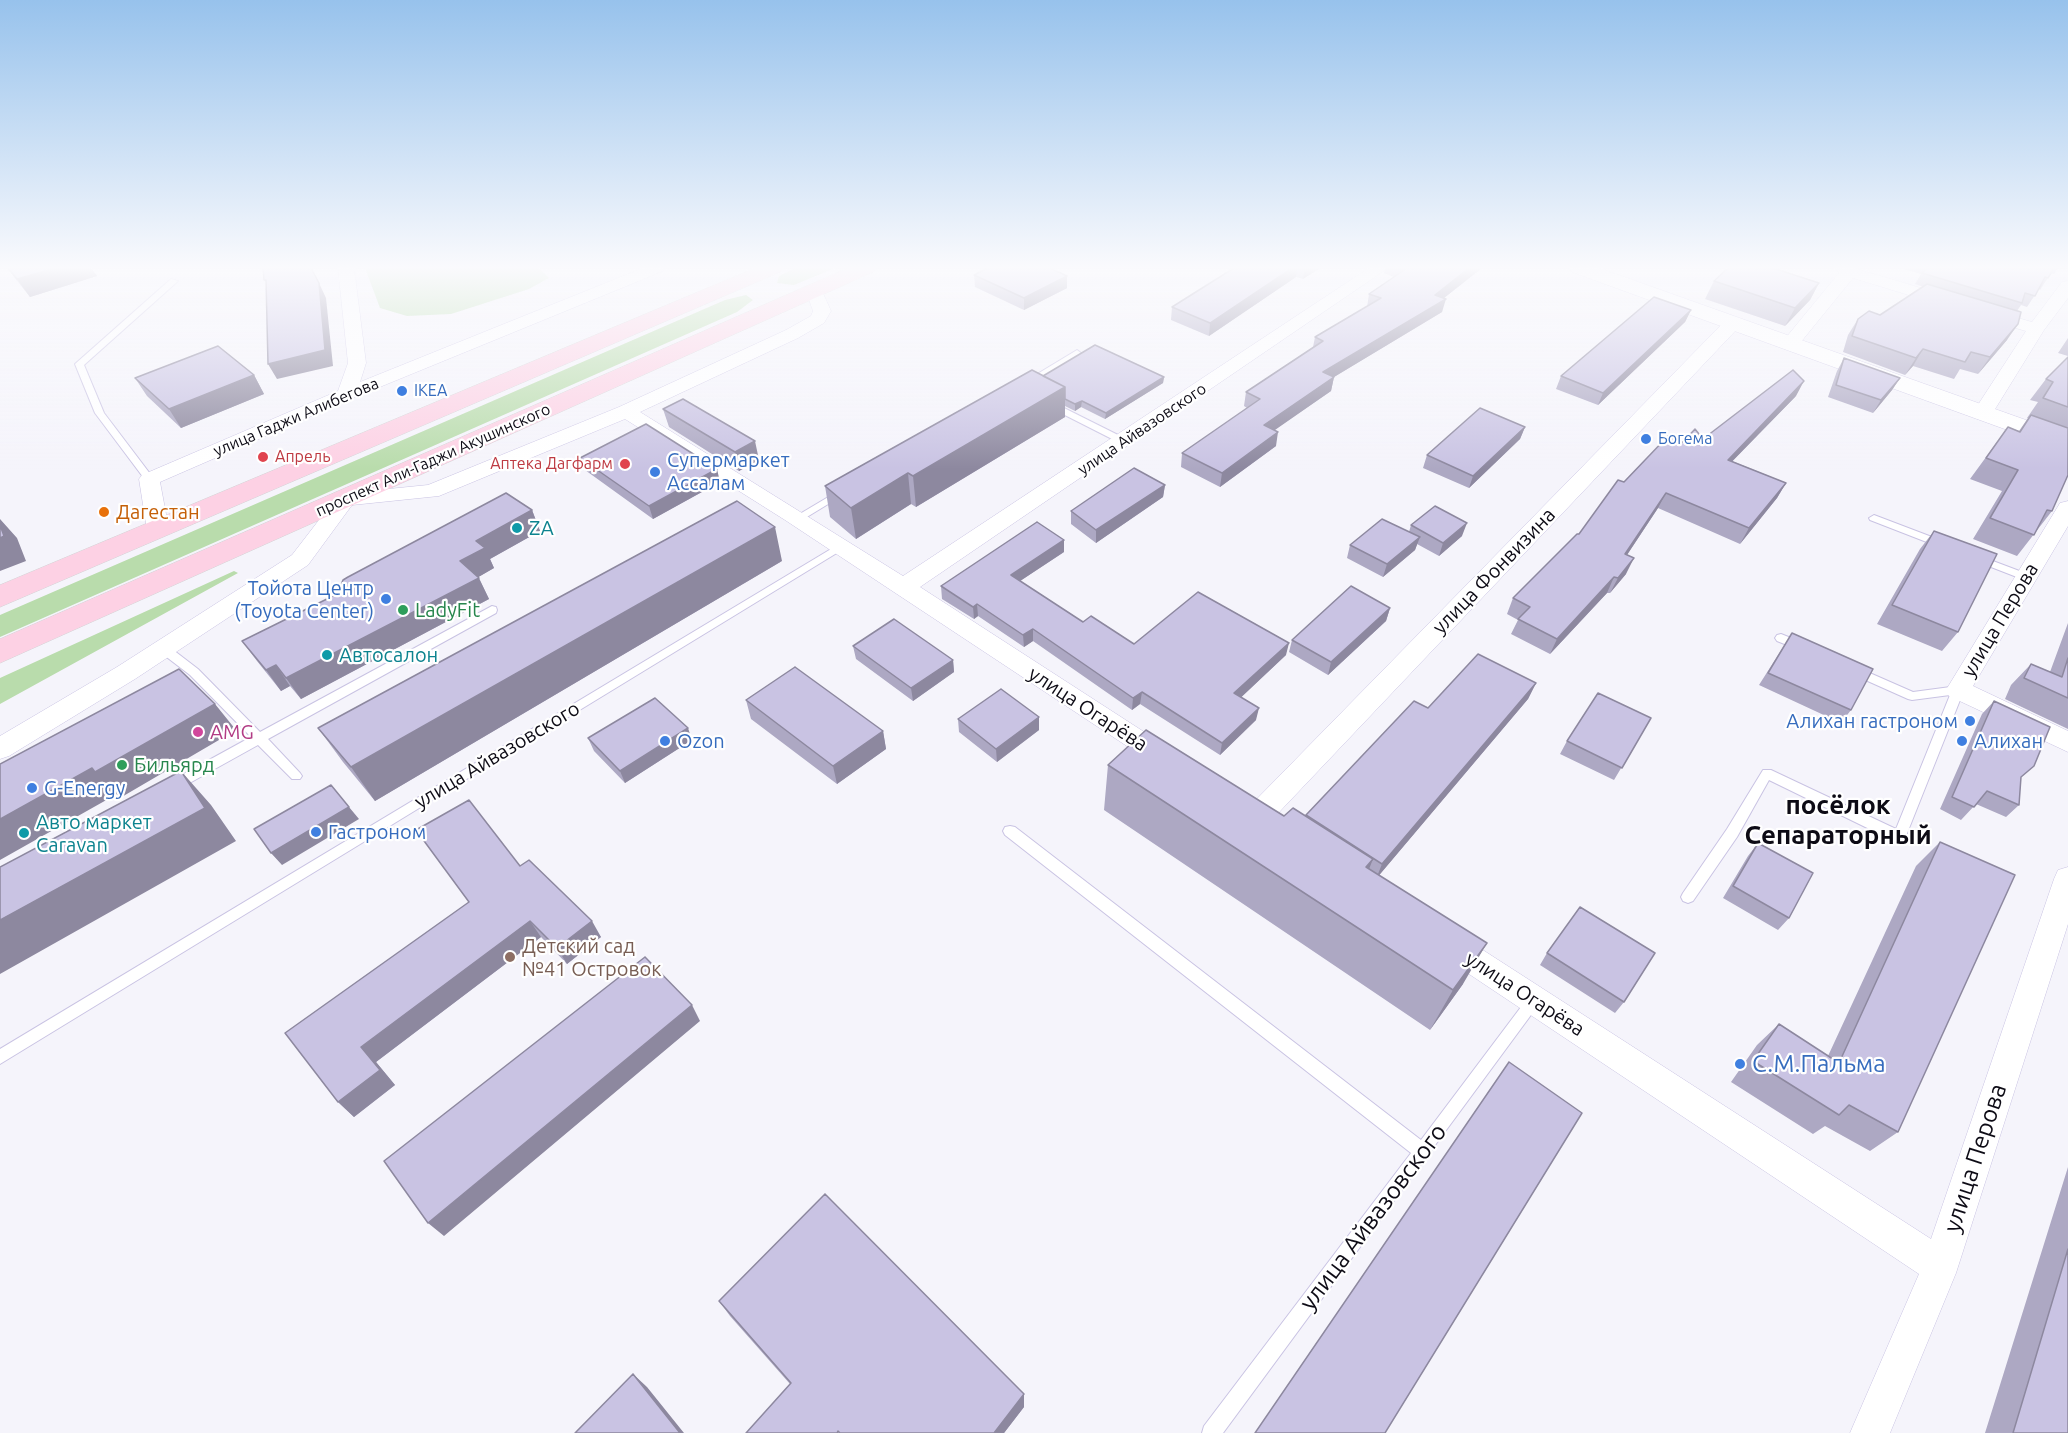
<!DOCTYPE html>
<meta charset="utf-8">
<style>
body{margin:0}
canvas{display:block;background:#f5f4fb}
</style>
<canvas width="2068" height="1433"></canvas>
<script>
const context = document.querySelector('canvas').getContext('2d');
context.lineJoin = 'round';
function fill(path, color) { context.fillStyle = color; context.fill(path, 'evenodd'); }
const poly = rows => new Path2D(rows.map(r => 'M' + r).join(''));
function strokePath(path, color, width, dash) { context.strokeStyle = color; context.lineWidth = width; context.lineCap = dash ? 'butt' : 'round'; context.setLineDash(dash || []); context.stroke(path); }
function drawText(font, color, halo, rows, align = 'center') {
  context.font = font + ' Ubuntu,sans-serif'; context.lineWidth = 4.5; context.setLineDash([]); context.textBaseline = 'middle'; context.strokeStyle = halo; context.fillStyle = color; for (const [text, x, y, turn = 0] of rows) {
    context.save(); context.translate(x, y); context.rotate((+turn || 0) * Math.PI / 180); context.textAlign = isNaN(turn) ? turn : align; if (halo) context.strokeText(text, 0, 0); context.fillText(text, 0, 0); context.restore();
  }
}
fill(poly([
 [365,268,539,268,549,278,529,289,451,314,407,316,380,308],
 [795,268,835,268,794,285,777,283,779,276],
 [746,295,753,300,737,312,0,637,0,615,725,300],
 [234,571,238,573,0,704,0,678]
]), '#b9dcac');
const lane = poly([
 [171,279,178,281,84,365,104,413,154,479,149,482,146,481,95,413,75,364,171,279],
 [1077,350,1081,353,1080,355,1031,384,1024,382,1077,350],
 [1052,402,1126,439,1128,441,1126,443,1120,443,1049,407,1047,405,1052,402],
 [840,490,845,493,843,495,802,520,798,521,793,518,840,490],
 [1874,515,1945,542,1946,544,1945,546,1937,546,1870,520,1869,518,1874,515],
 [841,543,845,544,846,546,845,548,0,1064,0,1049,841,543],
 [1977,555,2030,575,2031,577,2030,579,2022,579,1973,560,1972,558,1977,555],
 [492,606,496,607,497,610,496,613,268,739,300,773,302,776,300,779,292,779,258,745,177,790,169,790,167,786,169,782,251,737,190,675,160,652,158,649,160,646,168,646,198,669,260,732,492,606],
 [1781,634,1806,644,1808,647,1802,651,1777,641,1775,638,1777,635,1781,634],
 [1856,667,1913,692,1958,686,1964,690,1904,841,1899,842,1894,841,1769,780,1737,837,1693,901,1688,903,1683,901,1681,897,1683,893,1727,829,1763,770,1771,770,1896,829,1950,695,1912,700,1908,699,1852,674,1850,671,1852,668,1856,667],
 [1010,826,1015,827,1421,1140,1530,995,1535,993,1540,995,1542,1000,1223,1433,1202,1433,1204,1426,1411,1153,1005,835,1003,831,1005,827,1010,826]
]);
const street = poly([
 [338,268,354,268,366,363,360,382,643,268,665,268,663,271,353,398,160,482,169,530,166,535,158,537,150,535,147,530,139,479,142,475,338,391,348,363,338,268],
 [1369,268,1388,268,920,587,1172,750,1176,757,1172,764,1163,767,1154,764,785,520,625,419,439,496,352,505,308,565,135,679,9,756,0,759,0,736,117,667,292,555,339,494,428,485,619,407,786,330,811,316,813,311,806,291,808,287,814,286,822,291,831,311,824,323,798,338,640,412,903,576,1369,268],
 [1835,268,1854,268,1954,298,1957,302,1954,306,1948,307,1853,278,1796,348,1784,348,1781,344,1784,340,1839,273,1835,268],
 [2068,281,2068,298,2044,330,1992,414,1989,418,1982,420,1975,418,1972,414,2026,331,1980,318,1977,314,1980,310,1986,309,2032,322,2062,282,2068,281],
 [1733,318,1739,319,1742,323,1739,327,1266,826,1256,829,1246,826,1242,818,1246,810,1727,319,1733,318],
 [2068,501,2068,526,1973,686,2068,731,2068,752,1949,696,1946,690,2057,508,2060,503,2068,501],
 [2068,867,2068,924,1956,1273,1890,1433,1850,1433,1919,1274,1436,952,1432,943,1436,934,1447,930,1458,934,1931,1239,2054,879,2058,870,2068,867]
]);
const secondary = poly([
 [1568,268,1599,268,2068,435,2068,452,1572,272,1568,268]
]);
const primary = poly([
 [755,268,784,268,780,272,0,607,0,585,755,268],
 [848,268,877,268,873,272,0,663,0,639,848,268]
]);
strokePath(lane, '#c9c3e3', 2);
strokePath(street, '#c9c3e3', 1);
strokePath(secondary, '#c9c3e3', 1);
strokePath(primary, '#d3d3d5', 1);
fill(lane, '#fff');
fill(street, '#fff');
fill(secondary, '#fff');
fill(primary, '#fdd1e4');
fill(poly([
 [7,268,91,268,97,276,30,297],
 [1234,268,1320,268,1303,279,1296,277,1209,336,1171,320,1172,307],
 [1386,268,1482,268,1444,298,1442,312,1334,377,1331,391,1274,430,1276,446,1220,487,1181,467,1182,453,1247,408,1244,406,1246,392,1313,347,1315,337,1367,307,1369,294,1394,277,1384,273],
 [1900,268,2058,268,2054,274,2051,273,2040,290,2039,289,2027,307,2021,305,2017,311,2007,340,1978,374,1960,369,1954,379,1913,366,1905,375,1843,352,1848,335,1858,319,1880,315,1924,287,1915,284,1921,274],
 [974,275,1067,276,1067,288,1024,310,975,287],
 [1714,281,1819,283,1810,300,1785,326,1705,299],
 [1691,310,1685,322,1598,405,1556,389,1561,376],
 [2068,338,2068,356,2058,353],
 [2068,357,2068,475,2052,511,2017,556,1973,539,2002,491,1970,479,2008,427,2019,431,2028,418,2027,418,2038,402,2030,400,2046,379],
 [1844,358,1900,378,1892,390,1873,413,1828,397,1837,371],
 [254,375,264,394,181,428,147,396,135,378],
 [1043,376,1164,377,1163,383,1105,419,1081,407,1075,411,1065,406,1065,417,916,507,911,504,856,539,830,517,825,486],
 [1796,396,1732,461,1786,483,1777,498,1740,544,1658,508,1627,555,1626,574,1610,593,1607,593,1550,654,1511,634,1518,620,1507,614,1513,598,1579,534,1624,482,1683,442,1703,439],
 [663,409,759,460,739,471,669,427],
 [1525,427,1520,439,1469,488,1423,468,1427,455],
 [580,458,720,482,653,519,585,470],
 [1165,485,1163,497,1096,543,1071,524,1071,511],
 [532,510,540,531,490,559,494,568,478,577,489,599,301,699,290,686,281,691,257,661,242,641],
 [1411,525,1462,536,1439,556,1417,544,1415,550,1383,577,1347,558,1350,545,1409,532],
 [1934,531,1958,632,1942,651,1877,624,1920,549],
 [1064,552,1020,581,1083,622,1134,644,1286,655,1241,697,1256,720,1220,755,1140,704,1132,710,1033,641,1024,647,978,616,974,619,942,599,941,586],
 [782,561,375,801,343,762,318,728],
 [1390,608,1386,621,1328,675,1289,652,1292,640],
 [2068,623,2068,729,2005,699,2011,685,2031,664,2050,672],
 [1792,633,1851,710,1841,723,1759,685],
 [853,646,953,660,954,672,913,701,856,659],
 [1536,683,1528,699,1379,875,1463,984,1430,1030,1104,810,1108,765,1284,816,1306,816,1428,708],
 [746,700,883,731,886,749,837,784,751,719],
 [1994,701,2021,778,2019,805,2006,817,1976,804,1961,820,1940,809,1982,714],
 [1039,717,1039,730,997,762,959,732,958,719],
 [1651,718,1614,780,1560,754,1567,741],
 [588,738,692,740,625,783,594,751],
 [416,830,520,866,601,937,567,964,541,937,376,1062,395,1085,354,1117,338,1102,469,902],
 [1940,842,1898,1132,1870,1151,1825,1126,1813,1134,1731,1082,1757,1045,1779,1024,1828,1056,1916,866],
 [1758,843,1789,918,1778,930,1723,898,1748,856],
 [1547,953,1624,1002,1615,1013,1540,965],
 [2068,1167,2068,1433,1985,1433],
 [719,1301,1024,1407,1004,1433,746,1433,790,1384,730,1316]
]), '#ada8c3');
fill(poly([
 [56,268,91,268,97,276,30,297,17,279],
 [1292,268,1297,268,1296,277,1209,336,1210,323],
 [1305,268,1320,268,1303,279],
 [1469,268,1482,268,1435,305,1446,299,1442,312,1334,377,1331,391,1262,439,1264,425,1323,372,1435,295],
 [1067,276,1067,288,1024,310,1024,298],
 [319,283,326,298,333,366,277,379,268,364],
 [1819,283,1810,300,1785,326,1795,308],
 [1691,310,1685,322,1598,405,1603,393],
 [2018,324,2007,340,1978,374,1990,357],
 [1923,349,1913,366,1905,375,1916,358],
 [254,375,264,394,181,428,169,409],
 [1164,377,1163,383,1105,419,1106,413],
 [1900,378,1892,390,1873,413,1881,400],
 [1804,381,1796,396,1719,475,1728,460],
 [1065,387,1065,417,916,507,913,476],
 [1082,401,1081,407,1075,411,1075,404],
 [1525,427,1520,439,1469,488,1473,476],
 [1278,432,1276,446,1220,487,1222,473],
 [755,441,759,460,739,471,735,452],
 [717,469,720,482,653,519,649,506],
 [908,473,911,504,856,539,851,508],
 [1786,483,1777,498,1740,544,1749,528],
 [1165,485,1163,497,1096,543,1096,530],
 [1666,493,1658,508,1617,570,1625,554],
 [532,510,540,531,490,559,494,568,470,582,460,561,476,541],
 [0,519,17,538,26,561,0,571],
 [1467,523,1462,536,1439,556,1443,543],
 [775,527,782,561,375,801,351,767],
 [1420,537,1415,550,1383,577,1387,564],
 [1064,540,1064,552,1011,587,1011,575],
 [1634,558,1626,574,1610,593,1618,578],
 [1614,577,1607,593,1550,654,1557,639],
 [479,578,489,599,301,699,286,678],
 [977,604,978,616,974,619,973,607],
 [1390,608,1386,621,1328,675,1331,662],
 [1033,629,1033,641,1024,647,1023,635],
 [1289,643,1286,655,1232,706,1234,693],
 [953,660,954,672,913,701,911,688],
 [276,665,290,686,281,691,266,670],
 [1536,683,1528,699,1376,879,1382,864],
 [1142,692,1140,704,1132,710,1133,698],
 [215,704,236,730,120,798,117,794,0,860,0,819,92,768],
 [1259,708,1256,720,1220,755,1222,743],
 [1039,717,1039,730,997,762,996,749],
 [688,728,692,740,625,783,620,771],
 [883,731,886,749,837,784,833,766],
 [181,771,211,805,236,841,0,974,0,920],
 [349,807,359,819,282,865,271,853],
 [1373,859,1356,902,1366,867],
 [530,921,541,937,376,1062,395,1085,354,1117,338,1102,361,1047],
 [592,921,601,937,567,964,557,948],
 [1487,943,1463,984,1430,1030,1453,990],
 [692,1005,700,1021,444,1236,428,1223],
 [633,1374,647,1387,684,1433,680,1433],
 [1024,1394,1024,1407,1004,1433,994,1433]
]), '#8d889f');
const building = poly([
 [8,268,56,268,17,279,8,268],
 [263,268,311,268,319,283,325,350,268,364,266,280,264,280,263,268],
 [988,268,1050,268,1067,276,1024,298,974,275,988,268],
 [1234,268,1292,268,1210,323,1172,307,1234,268],
 [1407,268,1469,268,1435,295,1446,299,1323,372,1334,377,1264,425,1278,432,1222,473,1182,453,1260,399,1246,392,1323,341,1315,337,1381,298,1369,294,1407,268],
 [1728,268,1773,268,1819,283,1795,308,1714,281,1728,268],
 [1927,268,2054,268,2048,278,2045,277,2035,296,2025,293,2022,303,1922,273,1927,268],
 [1927,284,2021,312,2018,324,1990,357,1971,352,1965,362,1923,349,1916,358,1852,336,1858,319,1869,311,1880,315,1927,284],
 [1654,297,1691,310,1603,393,1561,376,1654,297],
 [1095,345,1164,377,1106,413,1082,401,1075,404,1065,399,1065,387,1043,376,1095,345],
 [218,346,254,375,169,409,135,378,218,346],
 [2068,357,2068,407,2043,398,2053,382,2046,379,2068,357],
 [1844,358,1900,378,1881,400,1836,385,1844,358],
 [1032,370,1065,387,913,476,908,473,851,508,825,486,1032,370],
 [1793,370,1804,381,1728,460,1786,483,1749,528,1666,493,1625,554,1634,558,1618,578,1614,577,1557,639,1518,619,1530,607,1513,598,1577,534,1579,534,1618,480,1624,482,1668,436,1683,442,1695,429,1703,439,1793,370],
 [683,399,755,441,735,452,663,409,683,399],
 [1480,408,1525,427,1473,476,1427,455,1480,408],
 [2031,415,2068,428,2068,475,2052,511,2047,510,2034,535,1990,518,2018,470,1986,458,2008,427,2020,432,2031,415],
 [646,424,717,469,649,506,580,458,646,424],
 [1134,468,1165,485,1096,530,1071,511,1134,468],
 [506,493,532,510,476,541,485,548,460,561,479,578,286,678,276,665,266,670,242,641,337,594,343,580,348,577,506,493],
 [737,501,775,527,351,767,318,728,737,501],
 [1435,506,1467,523,1443,543,1411,525,1435,506],
 [1382,519,1420,537,1387,564,1350,545,1382,519],
 [1037,522,1064,540,1011,575,1083,622,1091,616,1134,644,1198,592,1289,643,1234,693,1259,708,1222,743,1142,692,1133,698,1033,629,1023,635,977,604,973,607,941,586,1037,522],
 [0,525,4,536,0,538,0,525],
 [1934,531,1997,554,1958,632,1892,605,1934,531],
 [1351,586,1390,608,1331,662,1292,640,1351,586],
 [894,619,953,660,911,688,853,646,894,619],
 [1792,633,1873,669,1851,710,1768,673,1792,633],
 [1478,654,1536,683,1382,864,1306,815,1414,701,1428,708,1478,654],
 [2068,658,2068,698,2024,678,2031,664,2062,677,2068,658],
 [795,667,883,731,833,766,746,700,795,667],
 [179,669,215,704,95,772,92,768,0,819,0,764,179,669],
 [1001,689,1039,717,996,749,958,719,1001,689],
 [1598,693,1651,718,1622,768,1567,741,1598,693],
 [655,698,688,728,620,771,588,738,655,698],
 [1994,701,2050,727,2034,766,2021,777,2019,805,1987,791,1974,807,1952,797,1994,701],
 [1146,730,1284,816,1293,808,1373,859,1366,867,1487,943,1453,990,1108,765,1146,730],
 [181,771,205,808,0,920,0,867,181,771],
 [331,785,349,807,271,853,254,829,331,785],
 [469,800,520,866,529,860,592,921,557,948,530,921,361,1047,380,1070,338,1102,285,1033,469,902,416,830,469,800],
 [1940,842,2015,875,1898,1132,1849,1105,1839,1115,1753,1061,1779,1024,1839,1063,1940,842],
 [1758,843,1813,873,1789,918,1733,886,1758,843],
 [1580,907,1655,953,1624,1002,1547,953,1580,907],
 [645,957,692,1005,428,1223,384,1161,645,957],
 [1509,1062,1582,1113,1385,1433,1255,1433,1509,1062],
 [825,1194,1024,1394,994,1433,840,1433,838,1431,837,1433,746,1433,791,1383,719,1301,825,1194],
 [2068,1249,2068,1433,2013,1433,2068,1249],
 [633,1374,680,1433,575,1433,633,1374]
]);
fill(building, '#c9c3e3');
strokePath(building, '#8d889f', 1.5);
const sky = context.createLinearGradient(0, 0, 0, 469);
sky.addColorStop(0, '#97c2ec');
sky.addColorStop(0.57, '#fafafd');
sky.addColorStop(1, '#fafafd00');
context.fillStyle = sky;
context.fillRect(0, 0, 2068, 469);
for (const [x, y, r, color] of [
 [402,391,6,"#3f7fe0"],
 [1646,439,6,"#3f7fe0"],
 [263,457,6,"#e0444e"],
 [625,464,6,"#e0444e"],
 [655,472,6,"#3f7fe0"],
 [104,512,6,"#e8710a"],
 [517,528,6,"#0f9aa8"],
 [386,599,6,"#3f7fe0"],
 [403,610,6,"#2e9e5b"],
 [327,655,6,"#0f9aa8"],
 [1970,721,6,"#3f7fe0"],
 [198,732,6,"#d1479c"],
 [665,741,6,"#3f7fe0"],
 [1962,741,6,"#3f7fe0"],
 [122,765,6,"#2e9e5b"],
 [32,788,6,"#3f7fe0"],
 [316,832,6,"#3f7fe0"],
 [24,833,6,"#0f9aa8"],
 [510,957,6,"#8d6e63"],
 [1740,1064,6,"#3f7fe0"]
]) { const dot = new Path2D(); dot.arc(x, y, r, 0, 2 * Math.PI); context.fillStyle = color; context.fill(dot); strokePath(dot, '#fff', 2); }
drawText('16px', '#366cbe', '#fff', [
 ["IKEA",414,391],
 ["Богема",1658,439]
], 'left');
drawText('16px', '#0d0b15', '#fff', [
 ["улица Гаджи Алибегова",296,417,-23],
 ["улица Айвазовского",1142,429,-34],
 ["проспект Али-Гаджи Акушинского",433,460,-24]
]);
drawText('16px', '#be3a42', '#fff', [
 ["Апрель",275,457],
 ["Аптека Дагфарм",613,464,"right"]
], 'left');
drawText('20px', '#366cbe', '#fff', [
 ["Супермаркет",667,460],
 ["Ассалам",667,483],
 ["Тойота Центр",374,588,"right"],
 ["(Toyota Center)",374,611,"right"],
 ["Алихан гастроном",1958,721,"right"],
 ["Ozon",677,741],
 ["Алихан",1974,741],
 ["G-Energy",44,788],
 ["Гастроном",328,832]
], 'left');
drawText('20px', '#c56008', '#fff', [
 ["Дагестан",116,512]
], 'left');
drawText('20px', '#0d838f', '#fff', [
 ["ZA",529,528],
 ["Автосалон",339,655],
 ["Авто маркет",36,822],
 ["Caravan",36,845]
], 'left');
drawText('20px', '#0d0b15', '#fff', [
 ["улица Фонвизина",1494,571,-46],
 ["улица Перова",2000,620,-59],
 ["улица Огарёва",1088,709,33],
 ["улица Айвазовского",497,755,-31],
 ["улица Огарёва",1525,994,33]
]);
drawText('20px', '#27864d', '#fff', [
 ["LadyFit",415,610],
 ["Бильярд",134,765]
], 'left');
drawText('20px', '#b23c85', '#fff', [
 ["AMG",210,732]
], 'left');
drawText('20px', '#785e54', '#fff', [
 ["Детский сад",522,946],
 ["№41 Островок",522,969]
], 'left');
drawText('24px', '#366cbe', '#fff', [
 ["С.М.Пальма",1752,1064]
], 'left');
drawText('24px', '#0d0b15', '#fff', [
 ["улица Перова",1975,1158,-72],
 ["улица Айвазовского",1373,1217,-53]
]);
drawText('bold 26px', '#0d0b15', '#fff', [
 ["посёлок",1838,805],
 ["Сепараторный",1838,835]
]);
</script>
